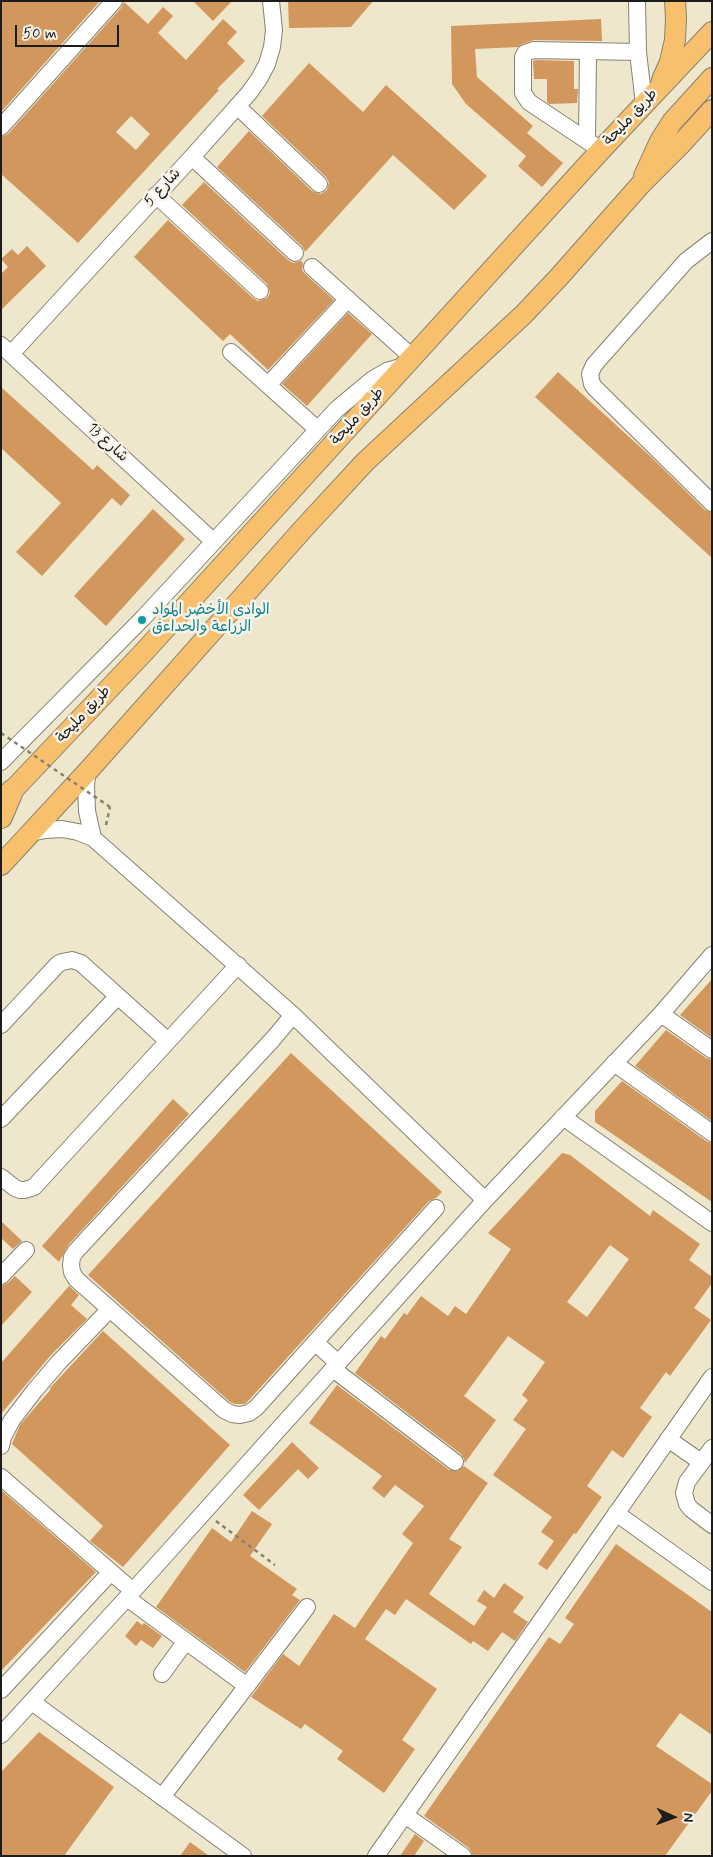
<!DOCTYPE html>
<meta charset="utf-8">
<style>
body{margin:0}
#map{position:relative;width:713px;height:1857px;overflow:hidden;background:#eee7cb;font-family:Mynerve,sans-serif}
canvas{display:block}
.frame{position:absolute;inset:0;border:2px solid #1c1c1c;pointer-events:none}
.north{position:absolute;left:648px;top:1792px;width:50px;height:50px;-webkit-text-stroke:4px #f7f3e8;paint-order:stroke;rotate:92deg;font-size:14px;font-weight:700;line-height:20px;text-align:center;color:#1c1c1c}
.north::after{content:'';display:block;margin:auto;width:18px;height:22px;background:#1c1c1c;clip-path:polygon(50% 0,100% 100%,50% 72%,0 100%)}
.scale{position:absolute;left:15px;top:25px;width:104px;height:22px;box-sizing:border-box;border:2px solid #1c1c1c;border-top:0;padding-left:6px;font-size:15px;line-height:18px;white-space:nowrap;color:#1c1c1c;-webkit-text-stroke:4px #f7f3e8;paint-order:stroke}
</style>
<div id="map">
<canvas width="713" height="1857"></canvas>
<div class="frame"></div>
<div class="north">N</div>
<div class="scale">50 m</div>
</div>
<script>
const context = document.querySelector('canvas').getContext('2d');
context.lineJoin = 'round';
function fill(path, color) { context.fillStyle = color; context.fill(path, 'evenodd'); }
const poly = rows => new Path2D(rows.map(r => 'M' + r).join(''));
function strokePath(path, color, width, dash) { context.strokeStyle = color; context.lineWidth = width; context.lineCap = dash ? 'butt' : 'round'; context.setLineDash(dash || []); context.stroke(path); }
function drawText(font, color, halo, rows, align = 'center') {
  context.font = font + ' Mynerve,"Playpen Sans Arabic",sans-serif'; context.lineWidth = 5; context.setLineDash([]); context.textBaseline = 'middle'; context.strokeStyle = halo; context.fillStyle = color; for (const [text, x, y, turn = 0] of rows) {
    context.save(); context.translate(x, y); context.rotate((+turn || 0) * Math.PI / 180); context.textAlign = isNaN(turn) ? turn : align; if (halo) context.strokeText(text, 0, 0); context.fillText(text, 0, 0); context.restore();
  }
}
fill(poly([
 [1,1,100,1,1,112],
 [193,1,232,1,213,21],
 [288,1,373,1,351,27,289,28],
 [124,2,148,24,163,7,173,16,158,33,186,60,223,19,237,32,227,43,245,61,217,89,219,90,78,243,1,174,1,137,8,134,121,8],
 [131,116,150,134,136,150,116,132],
 [601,19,602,41,534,40,522,44,518,47,475,49,477,77,533,126,527,133,563,163,542,187,518,166,526,156,466,104,452,84,451,26],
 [536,60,574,61,574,89,578,89,577,103,549,104,547,102,547,79,534,79,533,61],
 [309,63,363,112,386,85,487,176,454,210,393,155,305,252,302,246,217,167,249,131,312,191,321,194,327,190,329,182,326,177,262,116],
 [204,182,288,260,293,263,301,261,303,263,302,270,305,274,334,300,268,370,230,334,223,341,134,257,168,220,253,298,258,301,267,298,270,293,267,284,182,205],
 [27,246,46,266,1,310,1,274,8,267,1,259,12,249,18,255],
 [348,313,372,334,307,406,282,384],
 [558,372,650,456,705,510,712,513,712,558,535,397],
 [1,387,93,470,97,465,130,495,121,506,112,498,42,576,16,552,61,503,1,448],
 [153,509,185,539,106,626,74,596],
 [712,979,712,1038,680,1015],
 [666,1030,706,1058,712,1060,712,1121,635,1066],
 [291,1053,442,1192,436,1198,429,1201,249,1400,245,1404,235,1404,230,1402,88,1275],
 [622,1081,706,1141,712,1143,712,1202,595,1122,595,1111],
 [173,1099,189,1114,69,1244,59,1262,42,1246],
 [562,1153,570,1155,650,1216,653,1210,700,1244,689,1260,712,1277,712,1283,694,1308,711,1320,670,1376,666,1372,640,1408,652,1417,623,1458,612,1450,587,1486,602,1497,576,1534,574,1533,547,1570,538,1564,554,1541,541,1532,552,1517,493,1475,526,1429,513,1420,528,1400,522,1395,545,1362,508,1336,464,1396,496,1420,465,1463,464,1459,461,1454,355,1373,381,1336,385,1339,404,1313,407,1315,421,1296,448,1316,455,1306,466,1314,511,1249,488,1233],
 [610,1245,629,1259,587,1317,567,1302],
 [1,1221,22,1241,13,1249,1,1238],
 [15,1276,32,1292,1,1326,1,1286,8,1283],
 [69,1286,79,1295,71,1305,87,1319,51,1355,1,1414,1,1363],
 [103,1331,230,1445,123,1567,90,1541,103,1526,12,1444,20,1425,51,1389,50,1388],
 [337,1385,449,1470,458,1471,464,1466,488,1483,449,1539,462,1547,429,1594,474,1626,487,1607,477,1601,484,1590,494,1598,504,1583,524,1597,513,1612,528,1622,515,1641,502,1632,488,1651,473,1641,471,1644,406,1599,395,1615,386,1609,365,1639,437,1689,402,1740,415,1749,384,1793,337,1759,343,1751,305,1724,301,1729,251,1697,283,1654,299,1666,334,1614,355,1628,413,1543,402,1534,424,1506,395,1485,384,1498,372,1488,382,1476,309,1423],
 [292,1442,319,1468,308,1479,298,1469,259,1510,243,1495],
 [1,1490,96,1572,1,1671],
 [252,1511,272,1524,250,1556,297,1589,292,1595,300,1600,245,1672,156,1607,212,1528,231,1542],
 [616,1544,712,1612,712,1735,680,1713,656,1746,712,1784,712,1791,665,1856,473,1856,469,1848,424,1816,549,1637,560,1644,574,1624,565,1618],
 [137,1621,142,1625,144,1623,162,1636,153,1648,141,1640,136,1646,125,1636],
 [39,1732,114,1787,64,1856,1,1856,1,1772],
 [415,1834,424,1841,414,1856,400,1856],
 [190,1842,209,1856,180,1856]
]), '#d1975d');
const minor = poly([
 [637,1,638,52,644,104],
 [237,106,319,184],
 [1,127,114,1],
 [587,140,588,51],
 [601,150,529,102,523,93,523,57,525,53,534,50,638,52],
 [192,157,295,253],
 [156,195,260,291],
 [712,241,686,261,594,365,590,374,592,384,595,388,712,503],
 [312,267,412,357],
 [1,345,213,541],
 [231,352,317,429],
 [11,354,192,157,249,93,259,79,267,64,272,47,274,30,271,1],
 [268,385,348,299],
 [1,762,143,618,337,409,373,379,387,371,404,366],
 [88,771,86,784,87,811,93,838],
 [30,833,46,830,62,829,78,832,93,838,293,1015,485,1200],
 [661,1014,712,1050],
 [293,1015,273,1039,76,1251,72,1257,71,1265,72,1272,76,1279,224,1410,232,1414,240,1415,249,1413,256,1408,436,1208],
 [1,1025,58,964,62,962,72,960,81,963,168,1041],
 [614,1063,712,1133],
 [563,1117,712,1223],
 [1,1119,118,996],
 [1,1177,15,1188,20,1190,25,1190,34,1187,238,965],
 [1,1276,26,1250],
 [316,1343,338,1363],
 [333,1369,455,1462],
 [668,1439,701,1462],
 [1,1446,3,1437,12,1420,35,1390,59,1362,110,1309],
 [712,1448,687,1482,684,1493,687,1504,691,1509,712,1525],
 [1,1477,133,1591],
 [616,1513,712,1582],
 [127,1598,247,1686],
 [162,1674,186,1641],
 [1,1690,111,1572],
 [32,1702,243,1856],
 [1,1735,133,1591,485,1200,661,1014,712,955],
 [162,1797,307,1607],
 [405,1815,463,1856],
 [376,1856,712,1377]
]);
const major = poly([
 [662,80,670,62,675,40,676,18,675,1],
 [644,176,660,141,672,122,712,78],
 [1,798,12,791,143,653,601,150,712,32],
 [1,865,88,771,304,528,365,462,524,314,559,277,642,183,680,145,712,110]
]);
const highway = poly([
 [1,817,12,791]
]);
strokePath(minor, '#858274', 18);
strokePath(major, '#858274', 22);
strokePath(highway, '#858274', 24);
strokePath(poly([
 [106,825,110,807],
 [216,1521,275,1565]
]), '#858274', 2.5, [4, 4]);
strokePath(minor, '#fff', 16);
strokePath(major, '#f8bf6c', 20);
strokePath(highway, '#f8bf6c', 22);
strokePath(poly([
 [1,733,110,807]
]), '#858274', 2.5, [4, 4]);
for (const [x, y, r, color] of [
 [142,620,5,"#0f9aa8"]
]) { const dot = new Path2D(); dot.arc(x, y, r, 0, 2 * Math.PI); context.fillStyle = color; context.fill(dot); strokePath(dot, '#f7f3e8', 2); }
drawText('15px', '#1c1c1c', '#f7f3e8', [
 ["طريق مليحة",631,118,-47],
 ["شارع 5",163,188,-47],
 ["طريق مليحة",358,417,-48],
 ["شارع 13",107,443,43],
 ["طريق مليحة",84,715,-47]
]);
drawText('15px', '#0d838f', '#f7f3e8', [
 ["الوادى الأخضر المواد",152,611],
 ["الزراعة والحداءق",152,628]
], 'left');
</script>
